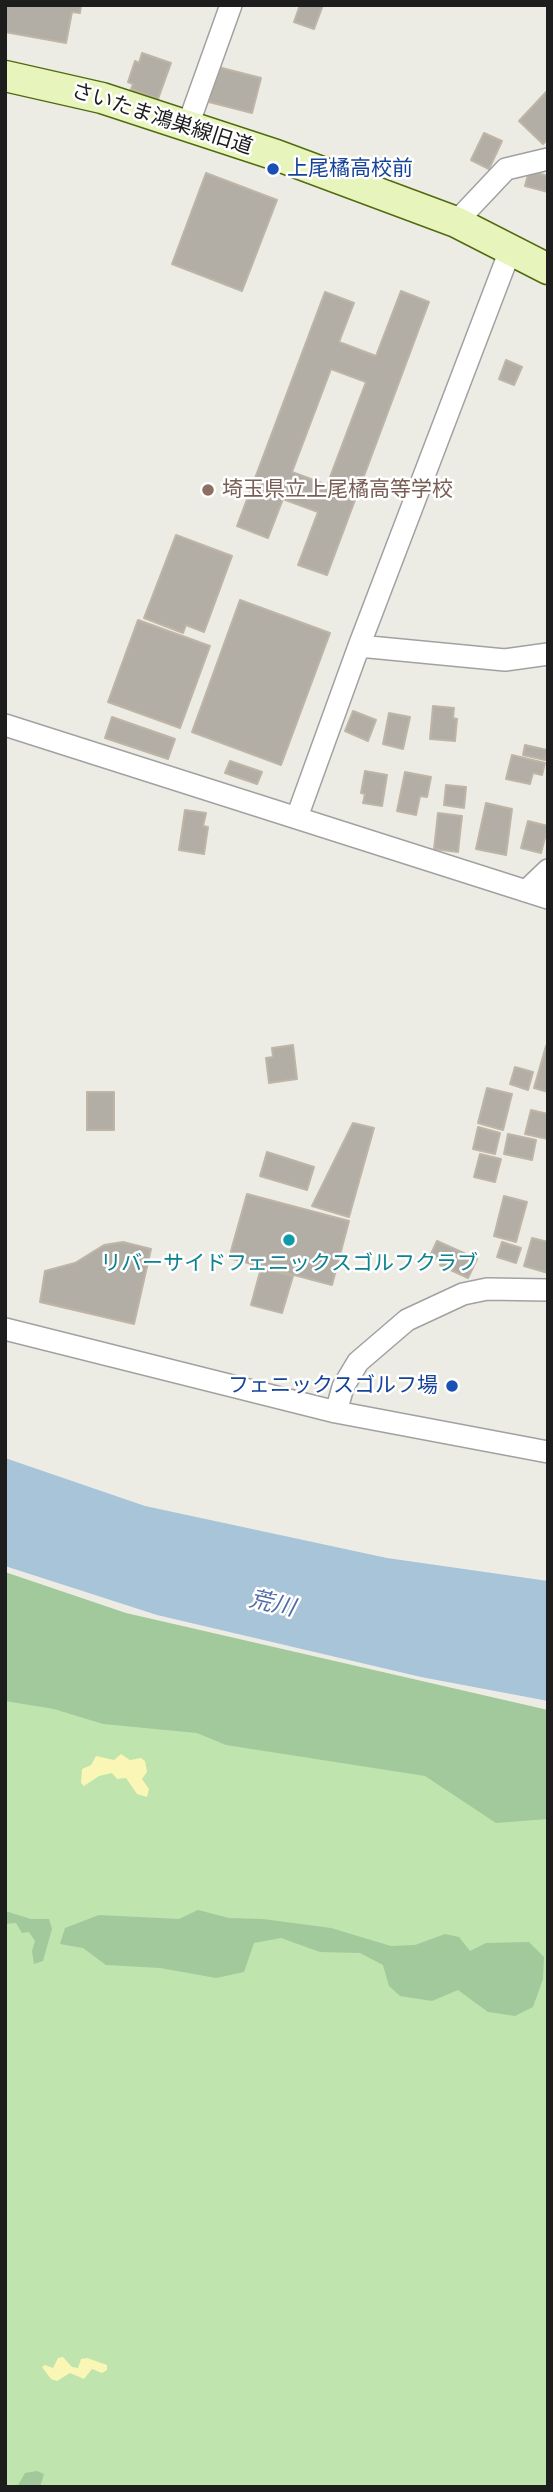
<!DOCTYPE html>
<meta charset="utf-8">
<style>
body{margin:0}
#map{position:relative;width:553px;height:2492px;overflow:hidden;background:#edece4;font-family:Montserrat,sans-serif}
canvas{display:block}
.frame{position:absolute;inset:0;border:7px solid #1d1d1d;pointer-events:none}
</style>
<div id="map">
<canvas width="553" height="2492"></canvas>
<div class="frame"></div>
</div>
<script>
const context = document.querySelector('canvas').getContext('2d');
context.lineJoin = 'round';
function fill(path, color) { context.fillStyle = color; context.fill(path, 'evenodd'); }
const poly = rows => new Path2D(rows.map(r => 'M' + r).join(''));
function strokePath(path, color, width, dash) { context.strokeStyle = color; context.lineWidth = width; context.lineCap = dash ? 'butt' : 'round'; context.setLineDash(dash || []); context.stroke(path); }
function drawText(font, color, halo, rows, align = 'center') {
  context.font = font + ' Montserrat,"Noto Sans JP",sans-serif'; context.lineWidth = 5; context.setLineDash([]); context.textBaseline = 'middle'; context.strokeStyle = halo; context.fillStyle = color; for (const [text, x, y, turn = 0] of rows) {
    context.save(); context.translate(x, y); context.rotate((+turn || 0) * Math.PI / 180); context.textAlign = isNaN(turn) ? turn : align; if (halo) context.strokeText(text, 0, 0); context.fillText(text, 0, 0); context.restore();
  }
}
fill(poly([
 [5,1672,548,1778,548,2487,5,2487]
]), '#bfe4ad');
fill(poly([
 [5,1572,126,1613,548,1710,548,1819,496,1823,425,1776,226,1745,197,1733,103,1724,54,1709,5,1701],
 [198,1910,229,1918,263,1919,331,1928,391,1946,415,1945,445,1934,459,1937,470,1951,486,1943,529,1942,544,1957,543,1979,533,2007,515,2016,488,2012,458,1990,432,2001,400,1996,389,1986,383,1965,360,1953,320,1952,281,1938,254,1943,244,1972,216,1978,160,1968,106,1965,83,1948,60,1944,65,1928,99,1915,179,1919],
 [5,1911,31,1919,49,1919,52,1929,43,1961,34,1964,32,1951,35,1941,29,1932,22,1933,16,1923,5,1924],
 [37,2471,44,2474,40,2487,17,2487,25,2473]
]), '#a1c99c');
fill(poly([
 [121,1754,130,1760,141,1758,145,1761,147,1772,142,1779,149,1789,147,1797,137,1794,126,1778,117,1779,112,1773,99,1776,84,1786,81,1783,82,1769,91,1765,96,1756,114,1760],
 [63,2357,72,2367,78,2368,81,2359,87,2358,107,2365,107,2370,102,2373,92,2369,84,2379,70,2373,57,2381,51,2379,42,2367,45,2365,53,2368,58,2358]
]), '#f9f6b6');
fill(poly([
 [5,1458,145,1506,387,1558,548,1581,548,1701,421,1677,157,1615,5,1566]
]), '#a7c4d8');
const building = poly([
 [5,5,81,5,80,13,72,12,66,43,5,32,5,5],
 [300,5,323,5,314,29,294,22,300,5],
 [142,53,171,63,158,99,131,89,133,84,128,82,135,61,139,63,142,53],
 [218,67,261,78,252,113,209,102,218,67],
 [548,90,548,139,543,144,519,121,548,90],
 [484,133,502,141,489,169,471,160,484,133],
 [529,171,548,176,548,192,525,186,529,171],
 [206,173,277,200,242,291,172,264,206,173],
 [401,291,429,302,327,575,298,565,318,512,283,499,268,538,237,526,325,292,354,303,339,342,376,356,401,291],
 [331,369,366,382,327,485,292,472,331,369],
 [506,360,522,367,514,385,499,379,506,360],
 [176,535,232,556,204,632,186,625,183,633,144,618,176,535],
 [240,600,330,633,281,765,192,732,240,600],
 [138,620,210,646,180,728,108,702,138,620],
 [433,706,454,708,453,718,457,719,455,741,430,739,433,706],
 [353,711,376,720,368,741,345,731,353,711],
 [389,713,410,717,403,749,383,744,389,713],
 [112,717,175,739,168,759,105,738,112,717],
 [525,745,547,750,545,760,523,755,525,745],
 [512,755,545,763,542,775,533,773,530,784,506,779,512,755],
 [230,761,262,772,257,784,225,773,230,761],
 [365,771,387,775,382,806,363,803,365,794,361,793,365,771],
 [405,772,431,777,427,797,420,796,416,815,397,811,405,772],
 [446,785,466,787,464,808,444,805,446,785],
 [486,803,512,809,506,855,476,849,486,803],
 [185,810,206,813,203,826,208,827,204,854,179,850,185,810],
 [438,813,462,816,458,852,434,849,438,813],
 [528,821,548,826,541,853,521,848,528,821],
 [293,1045,297,1079,269,1083,266,1058,273,1057,272,1048,293,1045],
 [546,1046,548,1046,548,1092,534,1088,546,1046],
 [515,1067,533,1072,528,1090,510,1084,515,1067],
 [487,1088,512,1094,503,1130,478,1123,487,1088],
 [87,1092,114,1092,114,1130,87,1130,87,1092],
 [531,1110,548,1114,548,1139,525,1134,531,1110],
 [353,1123,374,1128,349,1217,312,1206,353,1123],
 [478,1127,500,1133,495,1154,473,1149,478,1127],
 [508,1134,536,1140,532,1160,504,1154,508,1134],
 [267,1152,314,1167,307,1190,260,1176,267,1152],
 [480,1154,501,1159,495,1182,474,1177,480,1154],
 [247,1194,349,1221,332,1285,229,1258,247,1194],
 [504,1196,527,1202,516,1242,494,1236,504,1196],
 [532,1238,548,1242,548,1273,524,1266,532,1238],
 [437,1241,477,1259,468,1278,440,1265,442,1261,430,1256,437,1241],
 [123,1242,151,1249,134,1324,40,1302,45,1271,75,1263,104,1245,123,1242],
 [502,1242,521,1248,516,1263,497,1257,502,1242],
 [261,1268,293,1276,282,1313,251,1305,261,1268]
]);
fill(building, '#b2aea6');
strokePath(building, '#beb5a7', 2);
const street = poly([
 [188,125,231,5],
 [456,222,506,169,548,159],
 [359,646,505,660,548,654],
 [5,725,548,898],
 [297,817,359,646,511,248],
 [526,891,548,870],
 [5,1329,336,1412,548,1452],
 [336,1412,343,1387,358,1362,407,1320,463,1294,487,1289,548,1290]
]);
const secondary = poly([
 [5,76,102,98,276,155,456,222,548,269]
]);
strokePath(street, '#a1a1a1', 24);
strokePath(secondary, '#506a0e', 33);
strokePath(street, '#fff', 21);
strokePath(secondary, '#e7f4bb', 30);
for (const [x, y, r, color] of [
 [273,169,7,"#1a4fb4"],
 [208,490,7,"#8d6e63"],
 [289,1240,7,"#0f9aa8"],
 [452,1386,7,"#1a4fb4"]
]) { const dot = new Path2D(); dot.arc(x, y, r, 0, 2 * Math.PI); context.fillStyle = color; context.fill(dot); strokePath(dot, '#fff', 2.5); }
drawText('21px', '#1d1d1d', '#fff', [
 ["さいたま鴻巣線旧道",162,119,18]
]);
drawText('21px', '#164399', '#fff', [
 ["上尾橘高校前",287,169],
 ["フェニックスゴルフ場",438,1386,"right"]
], 'left');
drawText('21px', '#785e54', '#fff', [
 ["埼玉県立上尾橘高等学校",222,490]
], 'left');
drawText('21px', '#0d838f', '#fff', [
 ["リバーサイドフェニックスゴルフクラブ",289,1264]
]);
drawText('italic 23px', '#526da4', '#fff', [
 ["荒川",272,1604,13]
]);
</script>
